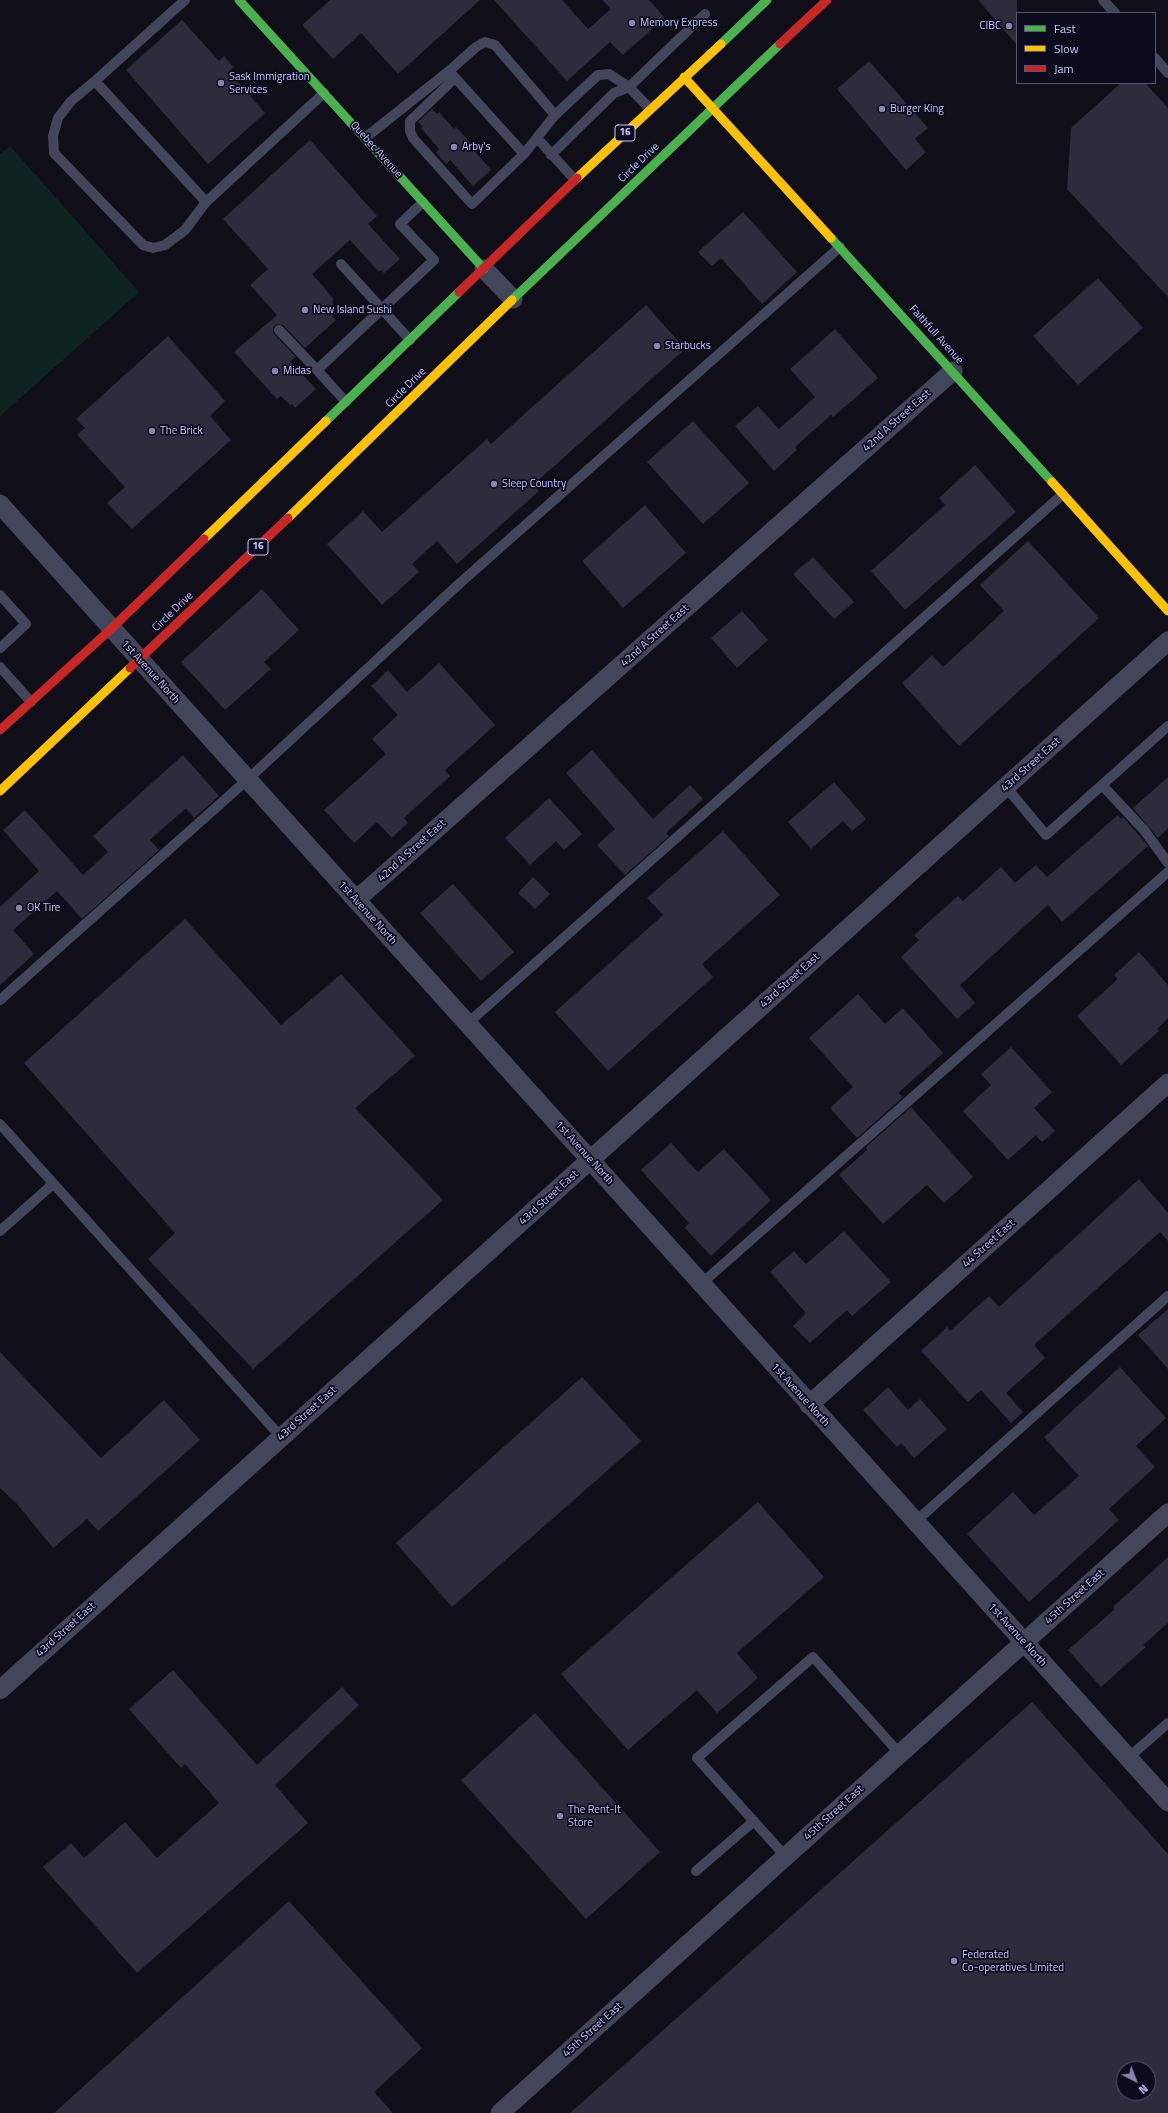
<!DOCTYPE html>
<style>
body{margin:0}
#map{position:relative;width:1168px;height:2113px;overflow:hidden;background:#100f19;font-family:"Titillium Web",sans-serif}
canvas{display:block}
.legend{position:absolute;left:1016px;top:12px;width:140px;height:72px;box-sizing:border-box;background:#0c0b1d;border:1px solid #575677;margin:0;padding:5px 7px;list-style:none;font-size:12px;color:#c8c6ff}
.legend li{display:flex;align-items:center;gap:8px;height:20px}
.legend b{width:20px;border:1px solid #575677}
.north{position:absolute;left:1116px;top:2061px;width:40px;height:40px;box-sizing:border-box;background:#0c0b1d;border:1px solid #575677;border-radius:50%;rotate:138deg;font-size:11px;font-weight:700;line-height:16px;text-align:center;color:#c8c6ff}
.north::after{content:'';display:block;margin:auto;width:14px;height:18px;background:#8886ae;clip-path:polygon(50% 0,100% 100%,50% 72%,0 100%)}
</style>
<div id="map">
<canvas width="1168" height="2113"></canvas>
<ul class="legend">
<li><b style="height:5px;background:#4caf50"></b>Fast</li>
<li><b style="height:5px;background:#ffc107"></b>Slow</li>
<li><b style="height:5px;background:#c62828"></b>Jam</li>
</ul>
<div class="north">N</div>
</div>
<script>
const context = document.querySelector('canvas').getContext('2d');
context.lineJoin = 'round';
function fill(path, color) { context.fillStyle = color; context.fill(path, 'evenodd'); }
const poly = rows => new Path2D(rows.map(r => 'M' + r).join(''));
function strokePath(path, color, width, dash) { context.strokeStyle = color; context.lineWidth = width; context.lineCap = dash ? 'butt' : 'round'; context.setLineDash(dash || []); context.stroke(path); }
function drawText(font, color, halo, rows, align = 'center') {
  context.font = font + ' "Titillium Web",sans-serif'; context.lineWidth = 3.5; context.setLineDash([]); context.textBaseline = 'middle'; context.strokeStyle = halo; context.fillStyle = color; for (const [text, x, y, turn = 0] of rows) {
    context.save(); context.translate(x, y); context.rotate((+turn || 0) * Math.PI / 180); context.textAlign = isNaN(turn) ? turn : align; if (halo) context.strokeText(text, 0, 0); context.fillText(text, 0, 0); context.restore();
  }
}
fill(poly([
 [10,146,139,292,0,416,0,154]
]), '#0e2422');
fill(poly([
 [330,0,480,0,398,74,361,33,333,59,302,25],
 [494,0,562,0,588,29,611,9,602,0,649,0,665,18,623,55,610,42,567,81],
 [978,0,1017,0,1017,45],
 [182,20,219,61,224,56,233,67,229,72,265,113,208,164,126,70],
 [869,61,928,128,915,139,926,152,906,170,837,89],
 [1121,83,1145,83,1168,108,1168,297,1067,189,1071,128],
 [432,109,437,114,439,112,454,129,456,127,471,143,469,145,491,170,473,186,450,160,446,164,436,152,439,149,421,128,423,127,418,122],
 [310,140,377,216,368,224,400,259,384,273,381,270,379,272,350,240,312,274,333,298,332,316,336,320,305,348,283,325,278,324,274,326,273,331,274,334,296,357,290,361,316,389,295,408,292,404,290,405,281,396,277,399,234,352,277,315,250,285,268,269,223,219],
 [743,212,797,272,762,304,721,258,712,266,698,252],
 [1098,278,1143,328,1078,385,1033,336],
 [646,305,685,349,533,485,539,491,457,564,437,541,412,564,419,572,382,605,327,544,363,511,382,532,487,439,491,444],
 [835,329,878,378,833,417,831,415,795,447,797,450,774,471,735,426,758,406,779,429,815,397,790,369],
 [168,336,225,401,210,416,231,440,132,529,107,503,125,487,77,435,85,428,76,419],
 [693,421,749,483,703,524,647,462],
 [975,465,1016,512,905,610,871,571,945,505,939,498],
 [645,505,686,553,623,608,582,561],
 [1028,541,1099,618,959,746,902,683,932,655,943,667,1004,611,980,585],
 [813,557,854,602,834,619,793,574],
 [262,589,299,630,264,662,271,669,225,710,181,662],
 [742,611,768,640,737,668,711,638],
 [439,663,495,725,445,770,450,776,404,818,408,823,392,838,377,822,354,843,324,810,386,754,372,739,398,715,371,686,388,670,407,692],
 [592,750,653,819,690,785,703,799,666,833,669,836,625,875,597,845,615,829,566,773],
 [183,755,219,796,194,818,186,808,150,840,159,850,82,919,57,891,13,930,34,954,0,985,0,907,39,871,3,830,25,810,83,875,108,852,93,836],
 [1168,777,1168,828,1158,838,1133,808],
 [834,782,866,819,852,831,843,821,811,849,788,822],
 [549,798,582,834,564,850,556,841,530,865,505,838],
 [1118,815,1121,819,1123,817,1148,846,1062,922,1048,905,960,985,975,1003,957,1019,901,957,919,940,914,935,958,896,963,901,1001,867,1015,883,1036,865,1047,877],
 [723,831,780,895,702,964,713,977,608,1071,555,1012,663,915,647,898],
 [533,877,550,894,535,909,518,893],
 [453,884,514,952,481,981,420,913],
 [185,919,281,1025,341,974,415,1056,355,1108,443,1200,253,1369,148,1259,175,1233,24,1063],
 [1139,952,1168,985,1168,1018,1157,1029,1159,1031,1121,1065,1077,1016,1118,979,1114,975],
 [858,994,885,1024,903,1008,943,1053,898,1093,903,1097,857,1138,830,1108,853,1087,809,1038],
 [1011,1047,1052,1092,1034,1108,1055,1131,1042,1142,1036,1135,1008,1160,963,1111,991,1085,981,1074],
 [911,1107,973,1177,944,1203,927,1185,883,1224,839,1175,867,1150,866,1147],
 [671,1143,698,1172,724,1149,771,1200,711,1256,685,1228,689,1223,641,1170],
 [1139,1179,1168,1213,1168,1241,1160,1232,1034,1345,1045,1358,1006,1393,1023,1412,1011,1423,981,1390,968,1402,921,1351,947,1327,950,1331,989,1296,999,1307],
 [844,1231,891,1282,852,1316,847,1310,810,1343,793,1326,806,1313,770,1272,794,1251,806,1264],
 [1168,1309,1168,1369,1138,1335],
 [0,1352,101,1458,164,1400,200,1440,98,1531,87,1519,53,1548,17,1504,0,1488],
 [1120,1367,1166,1418,1136,1446,1155,1467,1109,1509,1119,1520,1029,1602,967,1534,1013,1492,1034,1515,1079,1476,1044,1437],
 [582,1377,641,1441,452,1607,396,1543],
 [888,1387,908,1410,920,1399,947,1429,914,1458,901,1443,897,1447,863,1410],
 [758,1502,824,1577,737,1653,758,1678,717,1713,697,1690,628,1750,561,1674],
 [1168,1557,1168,1623,1143,1645,1146,1647,1101,1687,1068,1650,1115,1609,1113,1607],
 [173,1670,257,1765,342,1687,359,1705,275,1785,308,1823,137,1973,43,1867,71,1843,84,1858,125,1822,157,1858,219,1803,185,1764,181,1768,129,1709],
 [1032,1702,1168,1854,1168,2113,570,2113],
 [1124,2069,1148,2069,1148,2093,1124,2093],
 [535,1713,660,1852,586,1919,461,1780],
 [289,1901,422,2048,374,2092,393,2113,54,2113]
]), '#2d2c3c');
strokePath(poly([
 [185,0,95,81,206,202,324,93],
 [1103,0,1115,13],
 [1155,58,1168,73],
 [449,71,476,47,485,42,495,45,555,115],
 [455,78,410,121,410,131,413,138,472,204,524,154,555,115,598,75,609,74,629,87,650,109],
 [95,81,71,101,58,118,53,136,54,153,143,245,153,248,165,245,185,230,206,202],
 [365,138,449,71,524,154],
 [537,138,575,180],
 [551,155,614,93,629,87,705,14],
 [341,264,410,340],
 [279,330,317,370,434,260,400,224,423,202],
 [317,370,346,402],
 [0,595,26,624,0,648],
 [0,667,31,702],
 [1102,785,1144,830,1168,863],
 [1006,787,1046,835,1168,726],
 [0,1000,247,780,460,583,840,247],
 [468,1023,1063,494],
 [0,1124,281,1437],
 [0,1231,53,1184],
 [701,1284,1168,872],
 [915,1522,1168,1296],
 [1128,1758,1168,1723],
 [786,1857,697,1758,813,1657,900,1754],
 [696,1871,754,1821]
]), '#43455a', 10);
strokePath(poly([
 [484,269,513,299],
 [0,504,1168,1802],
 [356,900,953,371],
 [809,1405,1168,1083],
 [0,1690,1168,641],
 [500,2113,1168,1513]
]), '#43455a', 19);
strokePath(poly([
 [239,0,484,269],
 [721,44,767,0],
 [831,238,1052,482],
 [512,300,780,44],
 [326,421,459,292]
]), '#4caf50', 9);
strokePath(poly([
 [684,77,831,238],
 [577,178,721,44],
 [1052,482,1168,611],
 [288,518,512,300],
 [204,539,326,421],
 [0,791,130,668]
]), '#ffc107', 9);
strokePath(poly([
 [780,44,827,0],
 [459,292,577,178],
 [130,668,288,518],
 [0,730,111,629,204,539]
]), '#c62828', 9);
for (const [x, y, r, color] of [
 [632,23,4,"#8886ae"],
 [1009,26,4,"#8886ae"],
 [221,83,4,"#8886ae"],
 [882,109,4,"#8886ae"],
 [454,147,4,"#8886ae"],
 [305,310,4,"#8886ae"],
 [657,346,4,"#8886ae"],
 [275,371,4,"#8886ae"],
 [152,431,4,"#8886ae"],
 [494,484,4,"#8886ae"],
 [19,908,4,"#8886ae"],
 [560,1816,4,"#8886ae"],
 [954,1961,4,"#8886ae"]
]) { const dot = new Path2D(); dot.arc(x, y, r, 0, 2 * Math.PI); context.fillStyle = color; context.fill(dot); strokePath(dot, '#0c0b1d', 1.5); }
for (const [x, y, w] of [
 [625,133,20],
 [258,547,20]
]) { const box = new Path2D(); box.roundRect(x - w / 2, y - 8, w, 16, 3); context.fillStyle = '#0c0b1d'; context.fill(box); strokePath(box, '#c8c6ff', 1); }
drawText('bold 10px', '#c8c6ff', null, [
 ["16",625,133],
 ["16",258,547]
]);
drawText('11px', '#c8c6ff', '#0c0b1d', [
 ["Memory Express",640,23],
 ["CIBC",1001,26,"right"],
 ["Sask Immigration",229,77],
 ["Services",229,90],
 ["Burger King",890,109],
 ["Arby's",462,147],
 ["New Island Sushi",313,310],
 ["Starbucks",665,346],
 ["Midas",283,371],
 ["The Brick",160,431],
 ["Sleep Country",502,484],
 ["OK Tire",27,908],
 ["The Rent-It",568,1810],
 ["Store",568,1823],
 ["Federated",962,1955],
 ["Co-operatives Limited",962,1968]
], 'left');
drawText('11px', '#c8c6ff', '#0c0b1d', [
 ["Quebec Avenue",376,150,48],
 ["Circle Drive",639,163,-44],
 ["Faithfull Avenue",936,335,48],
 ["Circle Drive",406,388,-45],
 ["42nd A Street East",897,421,-42],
 ["Circle Drive",173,612,-44],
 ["42nd A Street East",655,636,-42],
 ["1st Avenue North",150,672,48],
 ["43rd Street East",1031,765,-42],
 ["42nd A Street East",412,851,-42],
 ["1st Avenue North",367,913,48],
 ["43rd Street East",790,981,-42],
 ["1st Avenue North",584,1153,48],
 ["43rd Street East",549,1198,-42],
 ["44 Street East",989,1244,-42],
 ["1st Avenue North",800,1395,48],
 ["43rd Street East",307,1414,-42],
 ["45th Street East",1075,1597,-42],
 ["43rd Street East",66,1630,-42],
 ["1st Avenue North",1017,1635,48],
 ["45th Street East",834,1813,-42],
 ["45th Street East",593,2030,-42]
]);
</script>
